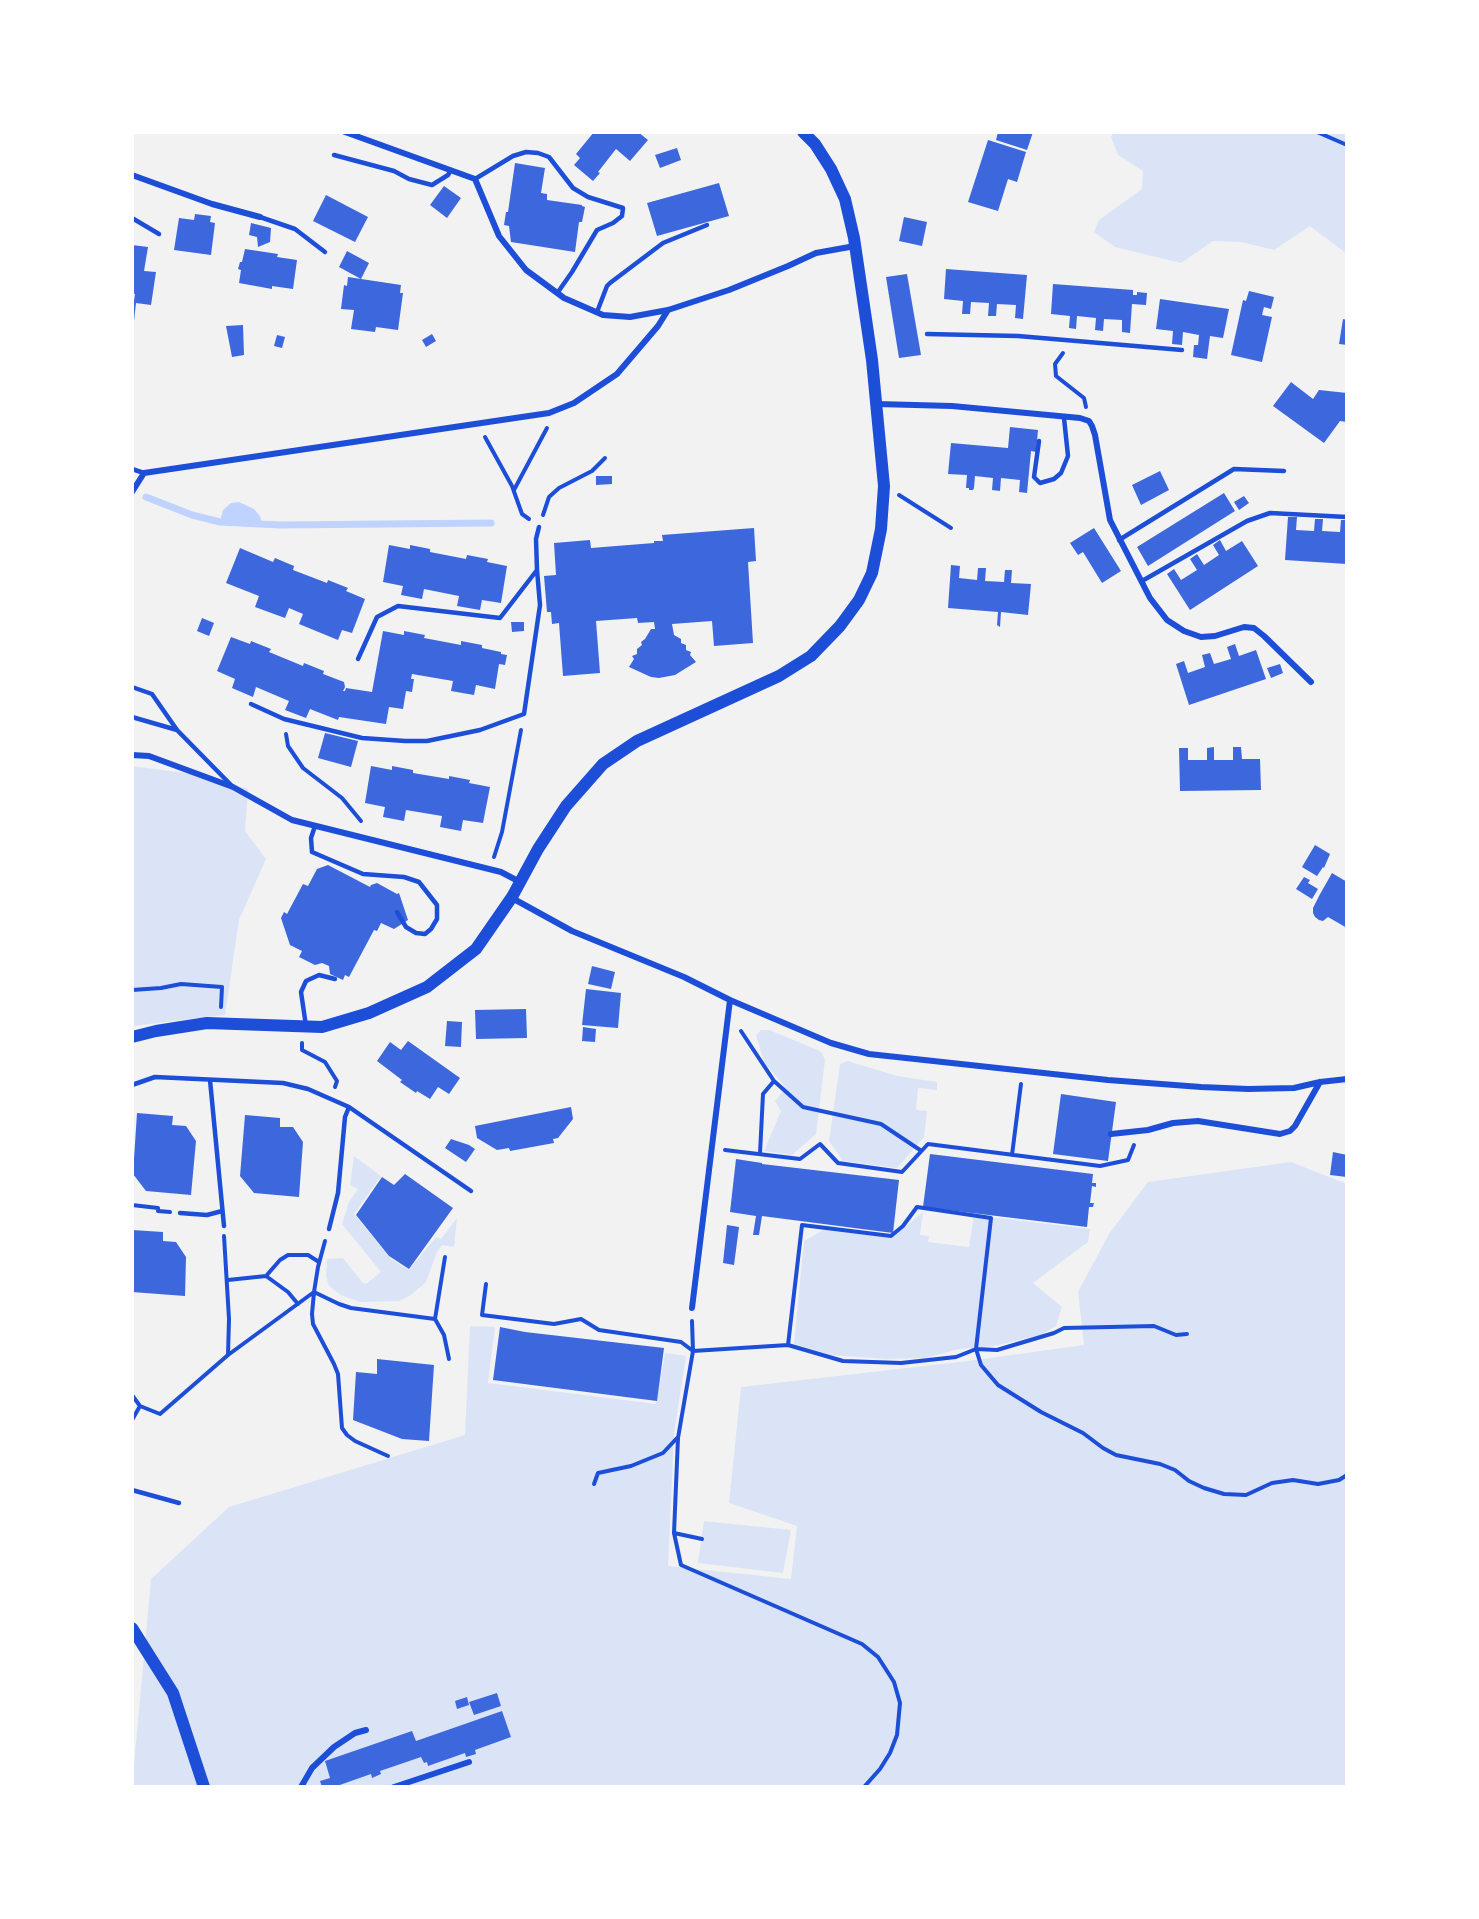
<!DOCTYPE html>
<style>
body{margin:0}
#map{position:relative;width:1479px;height:1919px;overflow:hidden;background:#f2f2f2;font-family:Barlow,sans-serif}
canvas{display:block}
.frame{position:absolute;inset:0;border:134px solid #fff;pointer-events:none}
</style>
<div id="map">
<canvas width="1479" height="1919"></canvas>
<div class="frame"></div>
</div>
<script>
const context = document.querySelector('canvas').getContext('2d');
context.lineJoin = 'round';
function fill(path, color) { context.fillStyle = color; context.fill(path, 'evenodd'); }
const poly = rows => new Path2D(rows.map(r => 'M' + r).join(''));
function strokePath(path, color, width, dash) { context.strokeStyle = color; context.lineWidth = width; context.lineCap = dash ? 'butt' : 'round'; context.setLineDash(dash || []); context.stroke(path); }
fill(poly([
 [1114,132,1340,132,1347,135,1347,254,1310,226,1274,250,1241,242,1213,241,1181,263,1115,247,1094,232,1099,220,1142,189,1143,171,1118,155,1111,137],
 [132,766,201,775,248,789,245,831,266,859,239,920,225,1015,132,1026],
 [761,1030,769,1030,818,1050,822,1053,825,1060,816,1134,792,1155,764,1151,781,1111,775,1101,786,1088,764,1062,756,1035],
 [848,1061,897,1076,937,1082,937,1090,918,1088,916,1110,927,1111,924,1137,897,1168,843,1161,829,1141,840,1064],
 [354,1156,381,1176,354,1214,391,1259,409,1270,436,1237,441,1239,457,1218,454,1247,442,1245,437,1252,426,1282,411,1295,399,1301,360,1302,341,1295,329,1286,326,1276,327,1259,343,1258,362,1282,366,1284,381,1272,342,1224,349,1202,358,1189,350,1185],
 [1291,1162,1347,1184,1347,1787,132,1787,151,1579,229,1507,465,1435,470,1326,495,1327,488,1383,656,1404,665,1353,686,1356,674,1433,668,1566,791,1579,797,1526,729,1503,741,1387,968,1361,1084,1345,1078,1292,1109,1234,1148,1182],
 [923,1212,920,1235,929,1236,928,1242,969,1247,974,1215,1090,1229,1088,1242,1033,1283,1062,1307,1056,1326,1041,1335,993,1346,959,1349,925,1358,887,1359,831,1355,794,1344,804,1241,825,1229,892,1238],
 [704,1521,791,1530,783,1573,698,1563]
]), '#dbe4f7');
fill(poly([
 [239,502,254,509,260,516,262,524,220,522,223,510,231,503]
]), '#bfd3fe');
strokePath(poly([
 [146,497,192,515,220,522,280,525,491,523]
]), '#bfd3fe', 7);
fill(poly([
 [594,132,638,132,648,140,630,161,616,149,598,172,600,173,593,181,574,165,580,158,576,154],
 [998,132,1033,132,1027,150,996,140],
 [988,140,1026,152,1017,182,1008,179,998,211,968,202],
 [677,148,681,160,660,168,655,155],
 [515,163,545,168,541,193,547,194,547,200,582,205,582,206,585,207,582,222,579,222,575,252,511,242,509,226,504,225,506,212,508,212],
 [719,183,729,216,657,236,647,203],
 [444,186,461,198,447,218,430,205],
 [326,195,368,217,355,242,313,221],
 [195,214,211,216,210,222,215,223,211,255,174,250,179,218,194,220],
 [904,217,927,222,922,246,899,241],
 [251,223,271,228,270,242,258,247,257,237,249,235],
 [132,245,148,247,144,271,156,272,151,305,136,303,134,321,132,321,132,301,134,301,135,294,132,293],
 [245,249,278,254,277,257,297,260,293,289,272,286,272,289,239,283,241,270,238,269,240,262,242,262],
 [347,251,369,263,361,279,339,267],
 [946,269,1027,275,1023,319,1015,318,1016,305,997,304,996,316,988,316,989,303,971,302,970,314,962,314,963,301,944,299],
 [907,274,921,355,899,358,886,277],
 [348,277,401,285,400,293,403,293,398,330,376,327,375,332,351,329,354,310,341,309,344,285,347,286],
 [1053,284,1133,290,1133,295,1137,295,1137,292,1147,293,1146,305,1132,304,1130,333,1122,332,1122,320,1104,319,1103,331,1095,330,1096,318,1077,316,1076,329,1069,328,1070,316,1051,314],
 [1249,291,1274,297,1271,309,1264,307,1262,315,1272,317,1262,362,1231,355,1243,300,1246,301],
 [1160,299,1229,309,1223,338,1210,336,1207,359,1193,357,1194,345,1198,345,1199,335,1183,332,1182,345,1172,344,1173,331,1156,329],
 [1343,319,1347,320,1347,345,1339,344],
 [243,325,244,355,232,357,226,326],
 [432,334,436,341,426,347,422,340],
 [277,335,285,337,282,348,274,346],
 [1291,382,1313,399,1319,390,1347,393,1347,422,1340,421,1324,443,1273,406],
 [1010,427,1038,430,1036,452,1031,451,1027,493,1019,492,1020,480,1001,478,1000,491,992,490,993,478,975,476,974,488,973,490,969,490,969,488,966,488,967,475,948,474,951,443,1008,448],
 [1160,471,1169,490,1141,505,1132,485],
 [596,476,612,476,612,484,596,485],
 [1224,493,1235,511,1148,566,1137,547],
 [1244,496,1249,503,1239,510,1234,502],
 [1288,517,1297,517,1296,530,1314,531,1315,519,1323,519,1322,531,1340,532,1341,520,1347,520,1347,564,1285,560],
 [754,528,756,561,748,562,753,643,714,646,712,621,672,624,674,635,681,639,681,643,686,645,686,650,691,652,690,655,696,662,675,675,659,678,651,677,629,667,634,659,632,656,637,654,637,649,642,645,641,642,645,639,651,629,655,629,654,622,638,623,637,618,596,621,600,673,563,676,559,623,552,624,551,612,547,612,544,576,556,575,554,543,590,540,591,548,654,543,654,541,663,541,662,535],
 [1094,528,1121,571,1102,583,1083,552,1078,555,1070,543],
 [1220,540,1226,551,1242,541,1258,566,1190,610,1167,574,1174,569,1181,580,1197,570,1190,559,1197,554,1204,565,1219,555,1213,545],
 [389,545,410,549,410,545,430,549,430,552,466,559,467,555,488,559,487,562,507,566,501,603,482,600,480,610,457,606,459,596,424,589,422,599,401,595,403,586,383,582],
 [240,548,273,562,275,558,294,566,293,570,327,583,328,580,348,588,346,591,365,599,352,633,342,630,338,640,299,624,303,614,289,608,285,618,255,607,259,596,226,583],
 [951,565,960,566,959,578,977,580,978,568,986,568,985,581,1004,582,1005,570,1012,570,1011,583,1031,584,1028,615,1001,612,1000,627,997,625,998,612,948,608],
 [202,618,214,623,209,636,197,631],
 [511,622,524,622,524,631,512,632],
 [383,631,404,635,404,631,425,635,424,638,461,645,461,641,482,645,482,648,501,652,501,654,507,655,505,665,499,664,495,689,476,685,474,695,451,691,453,681,412,674,411,679,414,679,412,692,406,691,403,709,389,707,386,724,339,717,338,720,310,709,306,718,285,710,289,701,256,687,253,697,232,688,235,679,217,671,231,637,250,644,251,641,271,649,269,652,303,666,304,663,324,671,323,674,344,682,345,687,343,691,345,691,346,688,372,692],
 [1235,644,1239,656,1256,650,1266,679,1189,705,1176,664,1184,661,1188,673,1205,667,1202,655,1210,653,1214,664,1231,659,1227,647],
 [1280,664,1283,673,1271,678,1267,668],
 [325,733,358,741,351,767,318,758],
 [1214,747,1214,760,1233,760,1233,747,1241,747,1242,759,1260,759,1261,790,1180,791,1179,748,1188,748,1188,760,1207,760,1207,748],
 [371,766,392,770,392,766,413,770,413,773,449,779,449,776,470,780,469,783,490,787,483,823,463,820,461,831,440,827,442,816,406,810,404,821,383,817,385,807,365,803],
 [1315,845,1330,854,1324,868,1323,867,1317,876,1302,867],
 [328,865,370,887,371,885,377,883,397,894,399,893,408,920,394,929,381,923,377,931,374,930,349,977,345,975,343,980,330,974,329,966,322,963,315,965,299,957,302,951,290,945,281,918,284,912,287,914,303,884,308,886,317,869],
 [1332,873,1347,882,1347,928,1328,917,1323,921,1319,920,1315,917,1313,913,1313,908,1319,896],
 [1304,877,1310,880,1308,883,1318,889,1312,899,1296,889],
 [592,966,615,972,611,989,588,984],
 [586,989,621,993,618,1028,582,1025],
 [526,1009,527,1038,476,1039,475,1010],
 [447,1021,462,1022,461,1047,445,1046],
 [583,1027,596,1029,595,1042,582,1041],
 [408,1041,460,1078,449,1094,438,1087,430,1099,417,1091,416,1093,400,1082,402,1080,377,1061,390,1042,401,1050],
 [1061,1094,1116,1102,1108,1161,1053,1154],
 [571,1107,573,1119,558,1138,553,1139,554,1143,510,1151,509,1148,497,1150,477,1138,475,1126],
 [137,1113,173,1116,172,1125,186,1126,196,1141,191,1195,146,1191,133,1174],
 [245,1115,280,1118,280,1127,293,1127,303,1142,299,1197,254,1193,240,1176],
 [451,1139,469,1145,475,1149,466,1162,445,1148],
 [1333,1152,1347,1155,1347,1177,1330,1175],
 [930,1154,1093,1174,1092,1183,1096,1183,1096,1187,1092,1186,1090,1203,1094,1203,1093,1207,1089,1207,1087,1227,923,1207],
 [736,1159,762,1163,762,1164,899,1180,893,1233,762,1216,759,1235,753,1235,756,1216,730,1212],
 [405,1174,453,1208,409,1269,389,1256,356,1215,382,1177,394,1185],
 [727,1225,739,1227,734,1265,723,1263],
 [132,1230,163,1232,163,1241,176,1242,186,1257,185,1296,132,1292],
 [500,1327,525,1332,664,1348,657,1401,493,1380],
 [377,1359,434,1365,429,1441,402,1439,353,1420,356,1372,377,1374],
 [497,1693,501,1706,474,1715,469,1702],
 [467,1697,469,1705,457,1709,455,1701],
 [502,1711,511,1737,475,1750,476,1754,466,1757,465,1753,428,1766,427,1762,424,1763,421,1757,380,1771,381,1774,372,1778,371,1774,334,1787,322,1787,320,1781,330,1778,325,1761,412,1731,416,1741]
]), '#3d67dc');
strokePath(poly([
 [1317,132,1347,145],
 [1063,353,1055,364,1056,376,1084,398,1086,407],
 [485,437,512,486,522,514,529,519],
 [514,490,547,428],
 [899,495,951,528],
 [543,515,549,497,559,488,592,471,605,458],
 [286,734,288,746,303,768,342,798,361,821],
 [494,857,502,832,521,730],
 [132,990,161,988,181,984,222,987,221,1007],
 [741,1031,774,1081],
 [302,1043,302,1050,325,1062,337,1081,335,1087],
 [725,1150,800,1159,820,1144,838,1163,902,1172,928,1144,1100,1166,1128,1160,1134,1145],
 [760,1153,763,1094,774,1081,803,1107,881,1124,920,1150],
 [1012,1155,1021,1084],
 [132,1205,158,1208,158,1211,170,1212],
 [224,1236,229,1319,228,1355],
 [266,1276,280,1260,288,1255,308,1255,319,1262],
 [228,1280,266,1276,288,1292,298,1304],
 [486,1284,482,1315,554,1324,581,1319,599,1330,681,1342,693,1351,788,1345,843,1361,901,1363,956,1357,976,1349,991,1218,917,1207,903,1226,891,1236,802,1225,788,1345],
 [435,1319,445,1257],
 [692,1321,693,1351,678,1438,674,1533,681,1565,862,1644,878,1657,894,1682,900,1703,897,1735,890,1753,880,1769,864,1787],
 [1187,1334,1176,1335,1154,1326,1064,1328,1054,1333,997,1350,976,1349,981,1365,998,1385,1041,1412,1083,1433,1103,1448,1116,1455,1160,1464,1175,1470,1189,1481,1204,1488,1224,1494,1246,1495,1272,1483,1293,1480,1318,1484,1339,1480,1347,1475],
 [132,1395,140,1406,160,1414,228,1355,314,1292,318,1267,325,1241],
 [132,1420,140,1406],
 [388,1456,355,1441,347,1435,342,1428,338,1374,334,1364,313,1324,312,1314,314,1292,339,1304,351,1308,435,1319,444,1335,449,1359],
 [594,1484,598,1473,631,1466,663,1453,677,1438],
 [674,1533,702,1539],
 [1225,1787,1269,1787]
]), '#1d4ed8', 4);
strokePath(poly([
 [334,155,394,171,409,179,432,185,448,175,451,170],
 [475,179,513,156,526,152,538,153,549,157,573,188,588,197,623,208,622,216,613,223,597,230,572,272,558,292],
 [260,217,295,229,325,252],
 [132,218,159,234],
 [597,312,607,286,610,283,663,243,707,225],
 [927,334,1018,336,1182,350],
 [1039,441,1034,477,1040,483,1054,479,1061,473,1068,456,1064,418],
 [132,469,144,473],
 [1119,540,1234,469,1284,471],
 [1142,581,1247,521,1270,513,1347,517],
 [358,659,377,617,398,606,500,618,537,570,536,539,539,527],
 [132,687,152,694,177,730,231,785],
 [251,704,284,719,362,738,405,741,427,741,480,730,524,714,540,605,537,570],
 [132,717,177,730],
 [315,826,311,838,312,852,363,874,404,877,419,882,437,905,437,919,431,929,425,934,416,933,406,927,397,912],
 [306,1026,301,992,306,981,319,975,335,979],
 [210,1080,224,1226],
 [132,1085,155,1077,283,1083,308,1089,349,1107,471,1191],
 [180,1213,207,1215,222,1211],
 [329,1229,338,1193,345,1117,349,1107],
 [132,1490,179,1503]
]), '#1d4ed8', 4.5);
strokePath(poly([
 [345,132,475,179,499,236,526,270,564,298,603,315,630,317,668,310,729,290,788,266,816,253,855,246],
 [132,175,212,204,260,217],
 [877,404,952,406,1080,418,1089,421,1092,426,1095,435,1110,520,1150,598,1167,620,1184,631,1201,637,1215,636,1244,627,1254,628,1264,636,1311,682],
 [132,492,144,473,549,413,574,403,617,374,658,326,668,310],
 [132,755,149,756,233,787,292,820,501,872,520,882],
 [512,898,572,931,684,977,730,1000,831,1043,869,1054,1108,1080,1201,1087,1248,1089,1294,1088,1320,1082,1347,1079],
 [1111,1134,1148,1130,1173,1123,1198,1121,1280,1134,1290,1131,1295,1126,1320,1082],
 [692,1308,730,1000],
 [301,1787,312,1768,334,1747,355,1733,366,1730],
 [394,1787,469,1762]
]), '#1d4ed8', 6);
strokePath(poly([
 [132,1037,156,1031,207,1023,322,1027,369,1013,427,987,476,949,512,897,538,849,566,806,603,764,637,741,779,676,811,656,840,626,859,600,872,573,881,529,884,486,872,360,854,238,845,199,831,169,815,144,803,132],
 [132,1628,173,1693,204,1787]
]), '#1d4ed8', 12);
</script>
